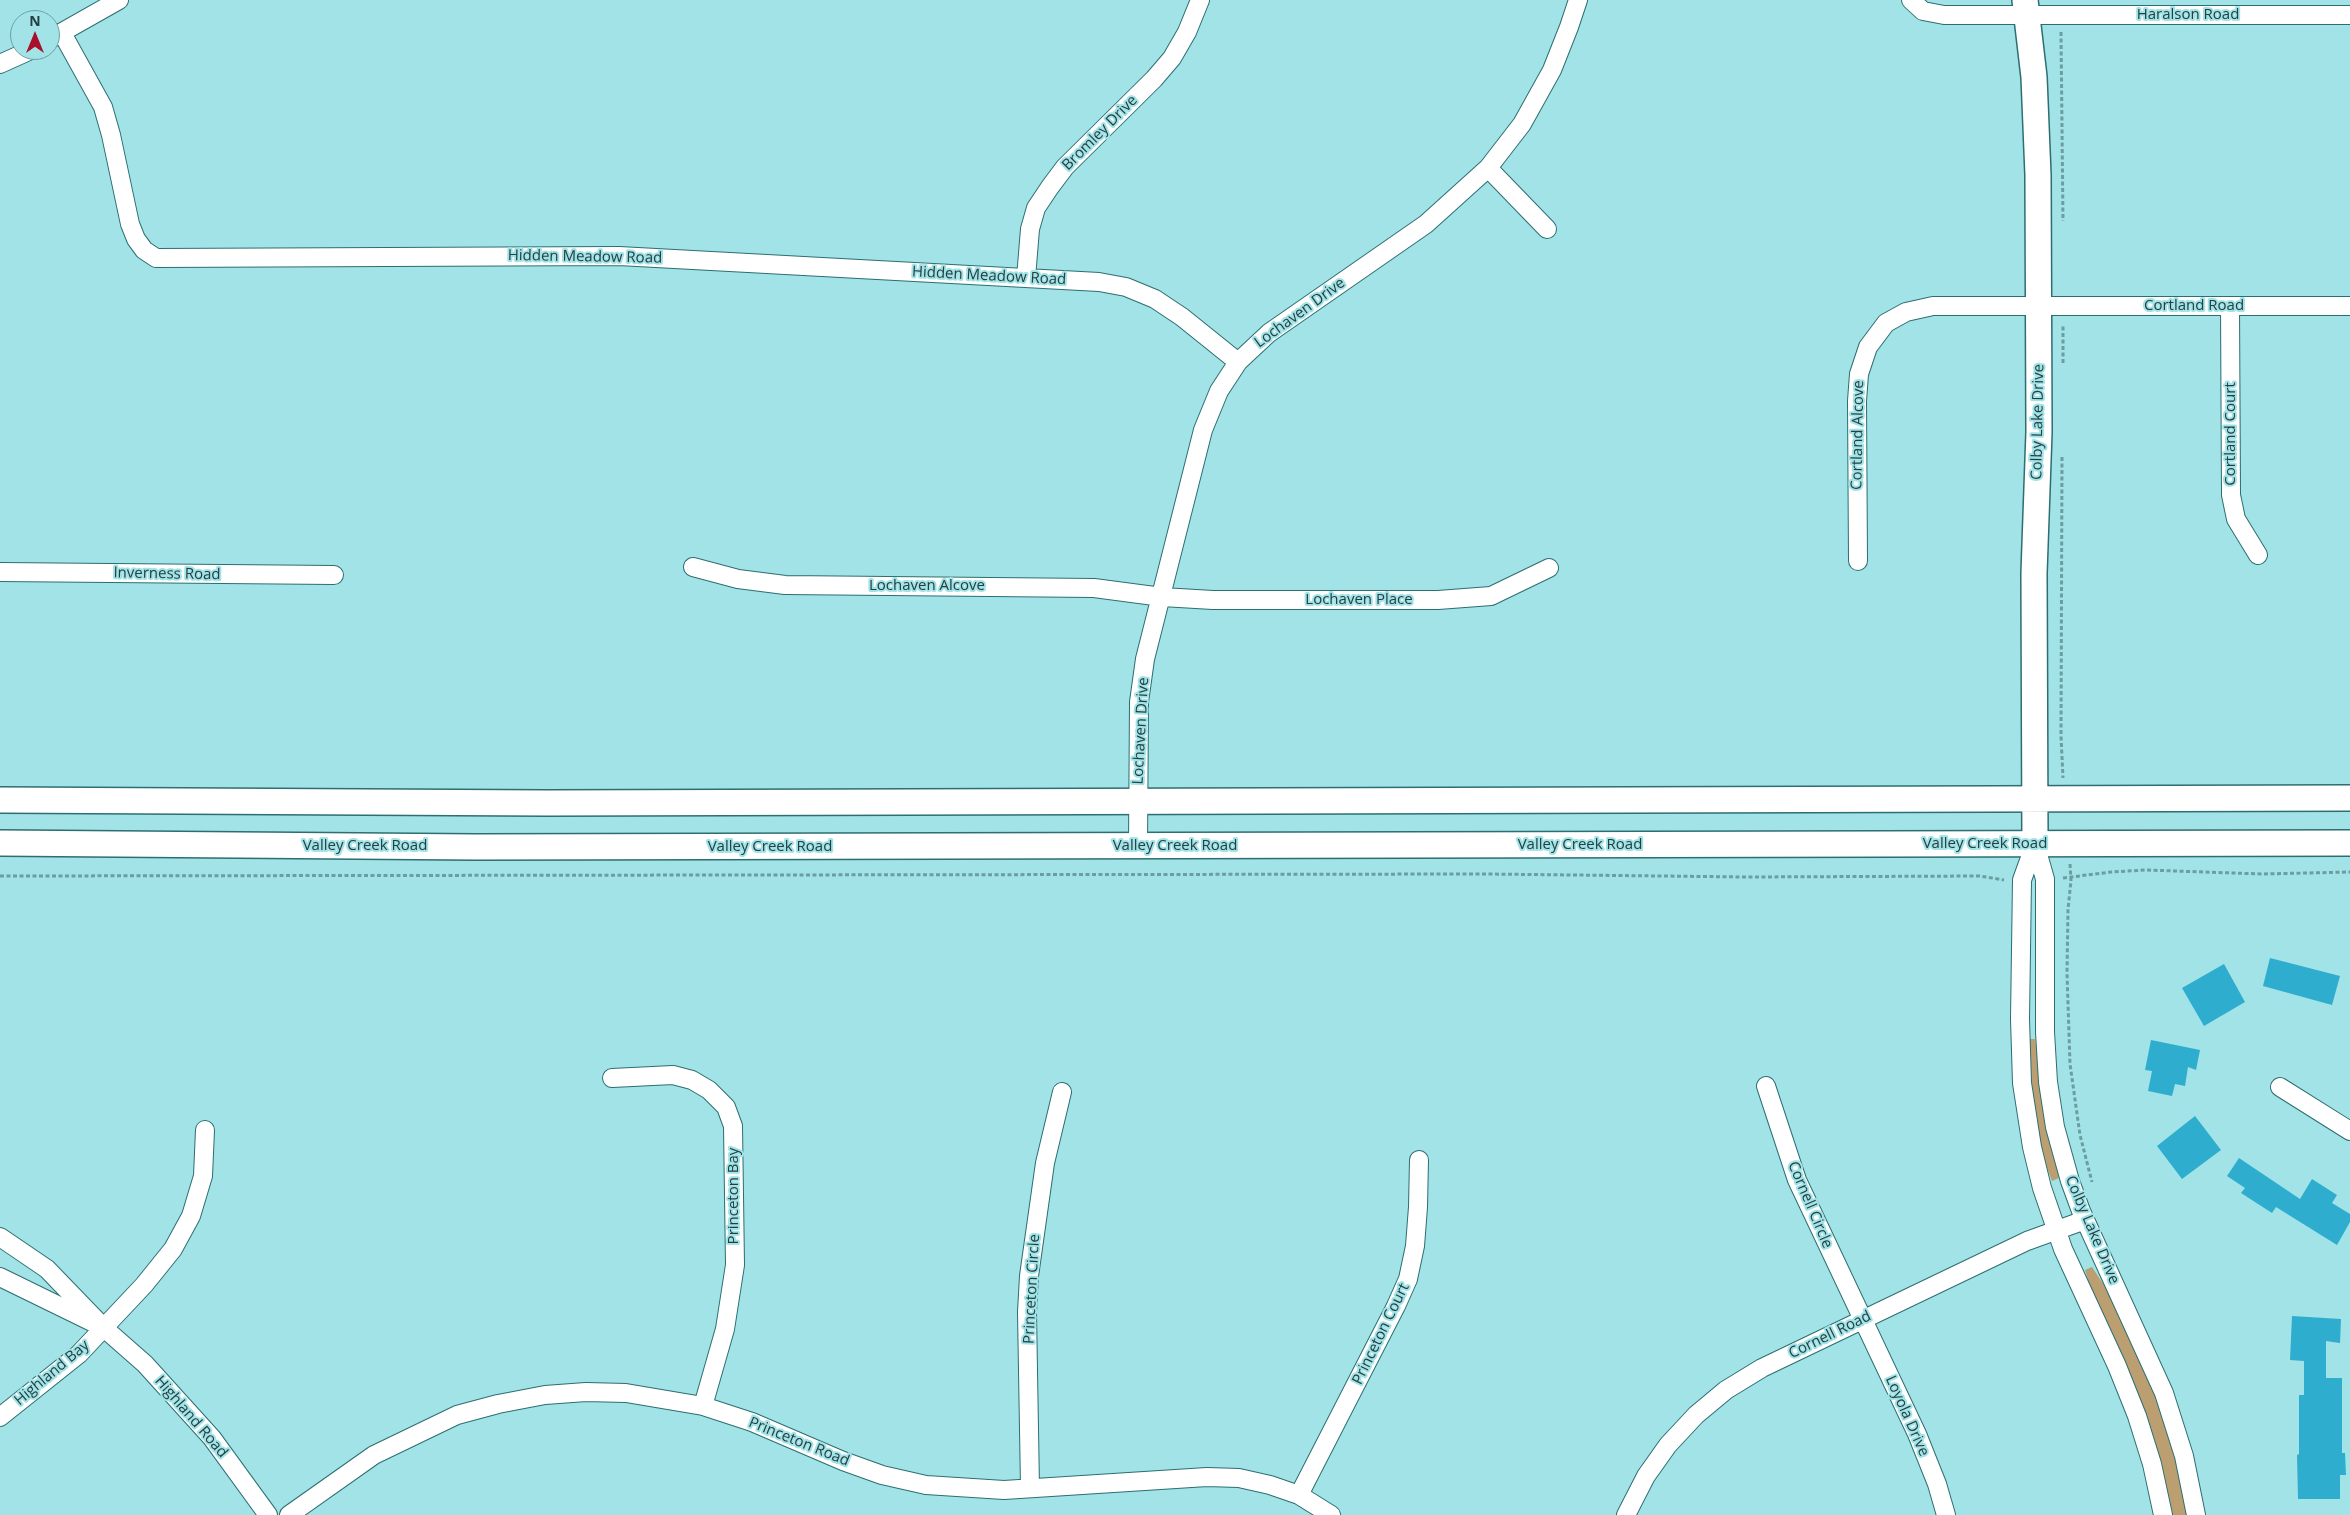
<!DOCTYPE html>
<style>
body{margin:0}
#map{position:relative;width:2350px;height:1515px;overflow:hidden;background:#a1e3e7;font-family:"Open Sans",sans-serif}
canvas{display:block}
.north{position:absolute;left:10px;top:10px;width:50px;height:50px;box-sizing:border-box;background:#a1e3e7;border:1px solid #6fa1a5;border-radius:50%;rotate:0deg;font-size:14px;font-weight:700;line-height:20px;text-align:center;color:#243f41}
.north::after{content:'';display:block;margin:auto;width:18px;height:22px;background:#a8102c;clip-path:polygon(50% 0,100% 100%,50% 72%,0 100%)}
</style>
<div id="map">
<canvas width="2350" height="1515"></canvas>
<div class="north">N</div>
</div>
<script>
const context = document.querySelector('canvas').getContext('2d');
context.lineJoin = 'round';
function fill(path, color) { context.fillStyle = color; context.fill(path, 'evenodd'); }
const poly = rows => new Path2D(rows.map(r => 'M' + r).join(''));
function strokePath(path, color, width, dash) { context.strokeStyle = color; context.lineWidth = width; context.lineCap = dash ? 'butt' : 'round'; context.setLineDash(dash || []); context.stroke(path); }
function drawText(font, color, halo, rows, align = 'center') {
  context.font = font + ' "Open Sans",sans-serif'; context.lineWidth = 4; context.setLineDash([]); context.textBaseline = 'middle'; context.strokeStyle = halo; context.fillStyle = color; for (const [text, x, y, turn = 0] of rows) {
    context.save(); context.translate(x, y); context.rotate((+turn || 0) * Math.PI / 180); context.textAlign = isNaN(turn) ? turn : align; if (halo) context.strokeText(text, 0, 0); context.fillText(text, 0, 0); context.restore();
  }
}
fill(poly([
 [2029,1039,2035,1039,2041,1086,2059,1178,2052,1181,2042,1155,2031,1093],
 [2092,1267,2110,1294,2158,1398,2177,1461,2188,1515,2171,1515,2144,1412,2121,1355,2094,1300,2085,1270]
]), '#bb9f71');
fill(poly([
 [2270,958,2340,976,2332,1005,2263,986],
 [2224,964,2245,1002,2204,1026,2182,988],
 [2151,1040,2200,1050,2196,1070,2188,1067,2185,1086,2175,1084,2172,1096,2148,1091,2152,1071,2145,1070],
 [2195,1116,2221,1150,2182,1179,2157,1146],
 [2239,1158,2300,1199,2312,1179,2337,1195,2332,1203,2350,1214,2350,1222,2337,1245,2276,1207,2272,1213,2241,1193,2245,1188,2227,1176],
 [2292,1316,2341,1319,2340,1343,2326,1341,2326,1378,2342,1378,2342,1453,2345,1453,2346,1475,2340,1475,2340,1499,2298,1499,2297,1455,2299,1454,2299,1395,2304,1395,2304,1361,2290,1360]
]), '#2fadcf');
const street = poly([
 [1911,0,1923,11,1944,15,2350,15],
 [62,33,103,107,111,135,130,224,136,239,144,250,156,258,619,256,1099,282,1126,287,1155,299,1182,317,1238,362],
 [50,39,119,0],
 [0,64,31,50],
 [1488,168,1547,229],
 [1026,278,1030,229,1036,208,1050,187,1065,167,1154,79,1172,58,1187,32,1200,0],
 [2230,306,2231,495,2236,519,2258,555],
 [1858,561,1857,401,1859,374,1868,347,1886,323,1906,312,1933,306,2350,306],
 [693,567,738,579,785,585,1094,588,1162,597,1213,600,1438,600,1491,596,1549,568],
 [0,572,334,575],
 [2035,844,2045,879,2045,1032,2048,1082,2055,1127,2070,1181,2081,1211,2164,1393,2184,1456,2196,1515],
 [2035,844,2022,880,2020,1019,2022,1083,2032,1147,2042,1188,2063,1249,2117,1366,2137,1416,2152,1464,2163,1515],
 [1138,846,1139,702,1145,659,1203,430,1219,391,1238,362,1269,333,1426,224,1488,168,1522,124,1552,70,1569,27,1578,0],
 [612,1078,673,1075,692,1080,709,1090,726,1107,733,1126,735,1265,725,1329,703,1406],
 [1766,1086,1797,1180,1917,1434,1937,1484,1946,1515],
 [2280,1087,2350,1131],
 [0,1237,47,1269,104,1328,145,1364,212,1438,268,1515],
 [0,1277,92,1322],
 [0,1417,79,1354,144,1285,173,1249,191,1216,203,1176,205,1130],
 [1030,1488,1027,1312,1029,1276,1045,1163,1062,1092],
 [1299,1495,1396,1306,1408,1279,1415,1246,1418,1207,1419,1160],
 [289,1515,374,1455,457,1415,498,1404,545,1395,586,1392,626,1393,703,1406,752,1422,843,1461,882,1475,926,1485,1004,1490,1207,1477,1239,1478,1270,1485,1299,1495,1331,1515],
 [1626,1515,1646,1476,1668,1445,1696,1415,1726,1390,1762,1368,2027,1241,2085,1220]
]);
const secondary = poly([
 [2025,0,2034,77,2038,175,2039,432,2034,573,2035,844],
 [0,800,547,803,2350,798],
 [0,843,476,847,2350,843]
]);
strokePath(street, '#2c6e71', 20);
strokePath(secondary, '#2c6e71', 28);
strokePath(poly([
 [2061,32,2063,221],
 [2063,363,2063,324],
 [2062,457,2061,736,2063,778],
 [2070,864,2071,881,2068,909,2067,973,2070,1064,2080,1135,2092,1182],
 [0,876,1488,874,1746,877,1980,876,2004,880],
 [2063,878,2111,872,2146,870,2262,874,2350,872]
]), '#6c9ea1', 3, [4, 2.5]);
strokePath(street, '#fff', 18);
strokePath(secondary, '#fff', 25);
drawText('15px', '#243f41', '#a1e3e7', [
 ["Haralson Road",2188,15],
 ["Bromley Drive",1100,133,-45],
 ["Hidden Meadow Road",585,257,1],
 ["Hidden Meadow Road",989,276,3],
 ["Cortland Road",2194,306],
 ["Lochaven Drive",1300,313,-36],
 ["Colby Lake Drive",2038,422,-89],
 ["Cortland Court",2231,434,-90],
 ["Cortland Alcove",1858,435,-89],
 ["Inverness Road",167,574,1],
 ["Lochaven Alcove",927,586],
 ["Lochaven Place",1359,600],
 ["Lochaven Drive",1141,731,-87],
 ["Valley Creek Road",1985,844],
 ["Valley Creek Road",1580,845],
 ["Valley Creek Road",365,846],
 ["Valley Creek Road",1175,846],
 ["Valley Creek Road",770,847],
 ["Princeton Bay",734,1196,-90],
 ["Cornell Circle",1810,1205,67],
 ["Colby Lake Drive",2092,1230,67],
 ["Princeton Circle",1032,1289,-87],
 ["Princeton Court",1381,1334,-64],
 ["Cornell Road",1830,1335,-26],
 ["Highland Bay",52,1373,-40],
 ["Loyola Drive",1907,1416,66],
 ["Highland Road",191,1417,49],
 ["Princeton Road",799,1442,22]
]);
</script>
